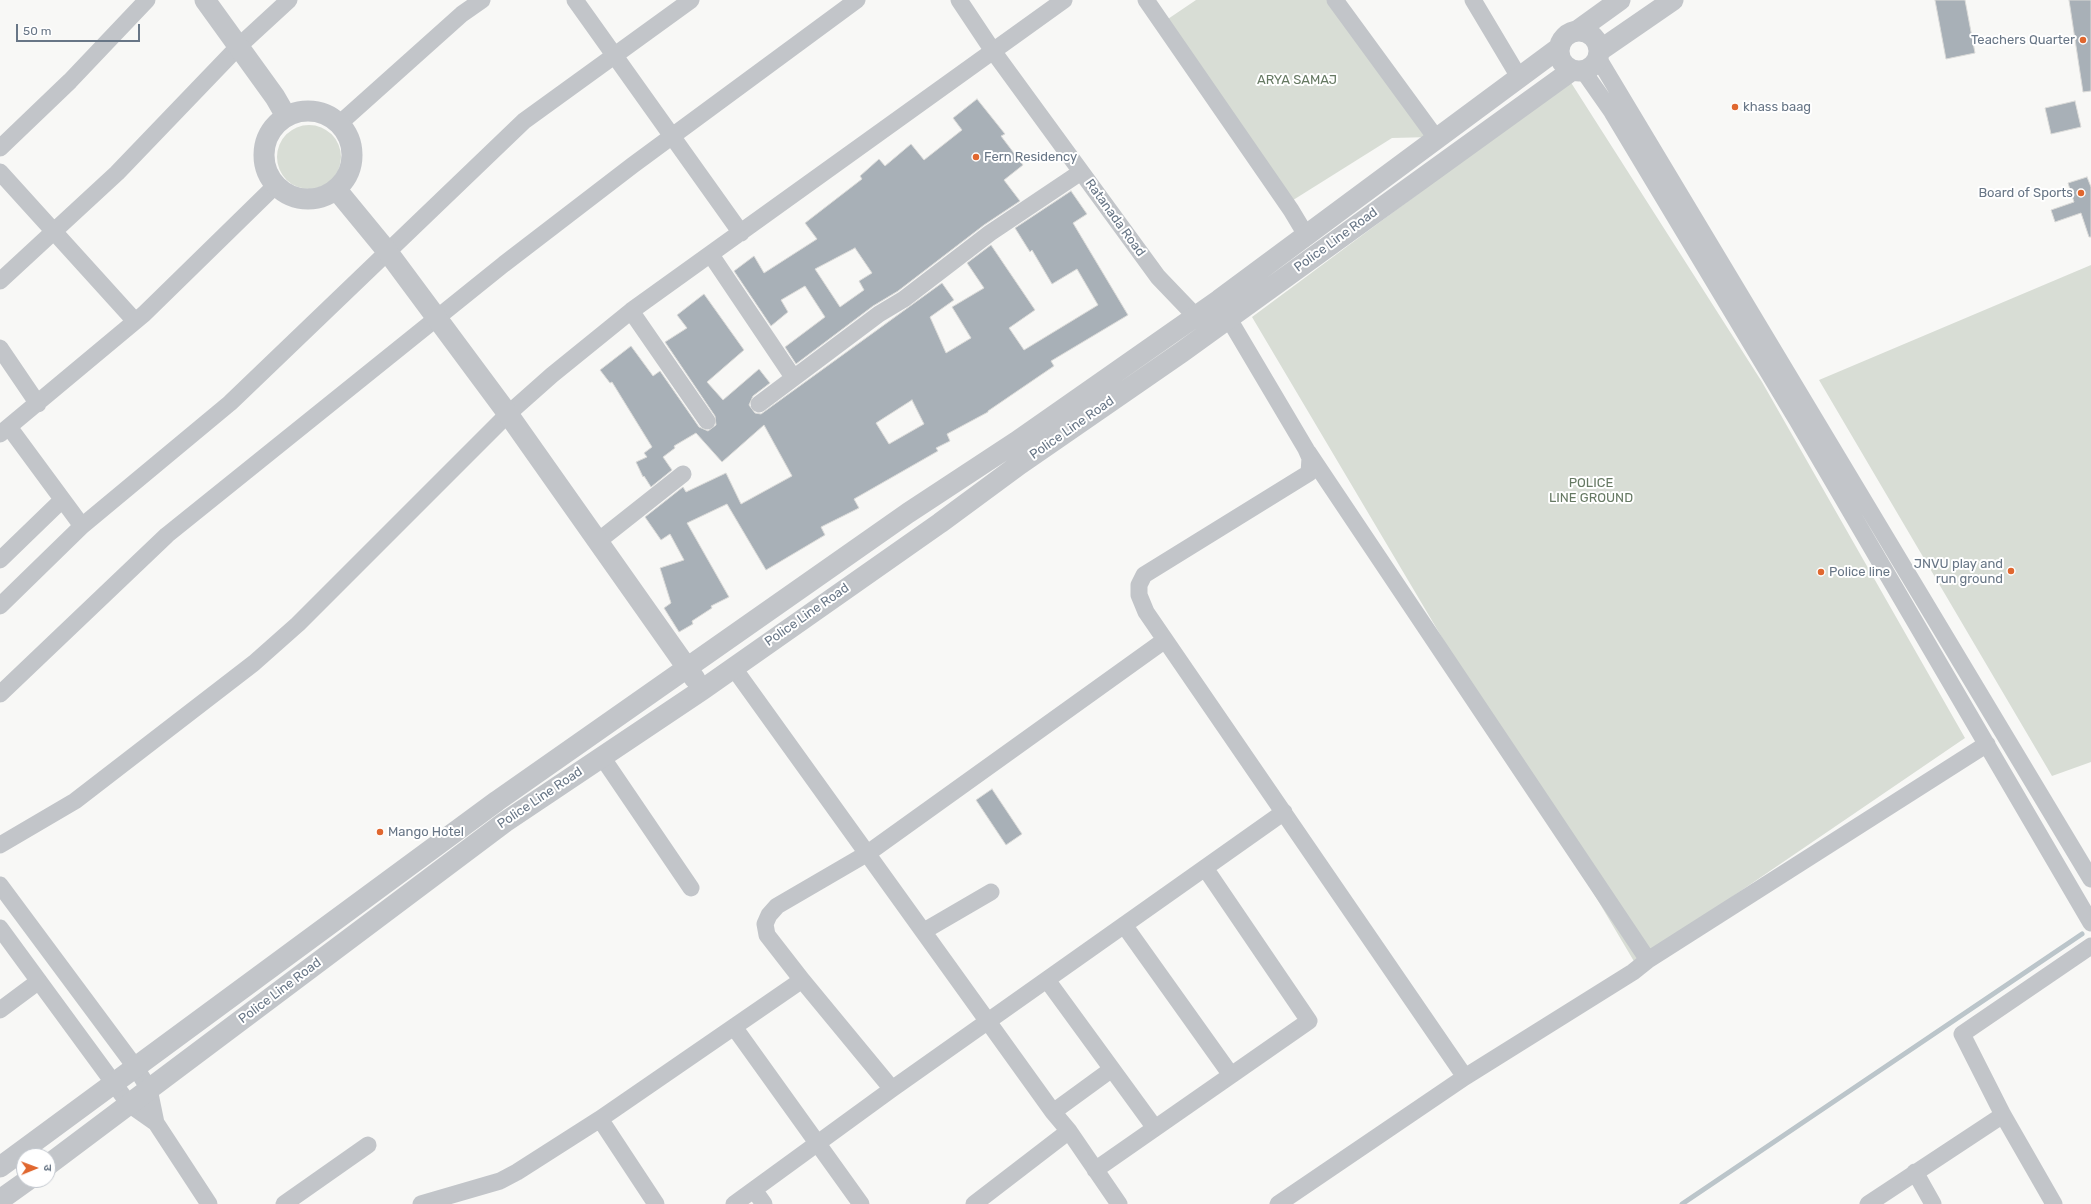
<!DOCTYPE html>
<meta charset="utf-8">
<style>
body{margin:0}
#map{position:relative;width:2091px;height:1204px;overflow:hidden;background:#f8f8f6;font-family:Rubik,"Noto Sans Devanagari",sans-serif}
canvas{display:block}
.north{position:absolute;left:16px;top:1148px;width:40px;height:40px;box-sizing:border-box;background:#fff;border:1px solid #c3c8cf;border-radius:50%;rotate:89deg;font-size:11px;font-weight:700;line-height:16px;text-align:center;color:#687686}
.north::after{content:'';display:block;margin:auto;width:14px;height:18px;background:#e0672f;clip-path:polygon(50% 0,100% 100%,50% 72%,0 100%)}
.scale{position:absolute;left:16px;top:24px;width:124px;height:18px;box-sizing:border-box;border:2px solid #687686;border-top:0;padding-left:5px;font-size:12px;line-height:14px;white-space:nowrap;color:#687686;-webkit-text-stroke:3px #fff;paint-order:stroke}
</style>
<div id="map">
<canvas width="2091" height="1204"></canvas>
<div class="north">उ</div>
<div class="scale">50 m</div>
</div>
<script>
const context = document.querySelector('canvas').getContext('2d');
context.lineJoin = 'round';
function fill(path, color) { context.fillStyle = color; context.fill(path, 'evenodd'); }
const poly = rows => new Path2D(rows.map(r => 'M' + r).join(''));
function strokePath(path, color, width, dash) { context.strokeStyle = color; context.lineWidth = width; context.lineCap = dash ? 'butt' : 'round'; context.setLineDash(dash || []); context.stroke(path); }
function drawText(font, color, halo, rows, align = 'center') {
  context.font = font + ' Rubik,sans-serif'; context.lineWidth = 4; context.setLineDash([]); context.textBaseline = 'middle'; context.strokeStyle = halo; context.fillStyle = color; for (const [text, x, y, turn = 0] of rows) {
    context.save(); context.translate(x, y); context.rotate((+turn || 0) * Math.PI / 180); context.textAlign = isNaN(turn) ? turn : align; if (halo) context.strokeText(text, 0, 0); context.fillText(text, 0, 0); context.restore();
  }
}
fill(poly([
 [1196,0,1334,0,1432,137,1392,138,1290,202,1162,23],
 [1570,81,1762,382,1965,738,1635,963,1252,317],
 '277 157a32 32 0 1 1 64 0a32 32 0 1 1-64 0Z',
 [2091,265,2091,762,2052,776,1819,380]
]), '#d8ddd5');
strokePath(poly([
 [1682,1204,2082,934]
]), '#bbc5ca', 5);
const building = poly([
 [1935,0,1965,0,1975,53,1946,59,1935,0],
 [2069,0,2091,0,2091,91,2083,92,2069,0],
 [977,99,1005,134,1001,136,1023,165,1004,180,1020,201,984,225,898,291,873,306,796,364,785,347,825,317,805,286,781,300,788,312,771,326,734,271,754,256,764,273,817,239,805,223,862,179,860,176,879,159,885,166,911,144,924,160,962,130,953,118,977,99],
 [855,248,872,273,859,281,864,290,840,307,815,269,855,248],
 [2075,101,2081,127,2051,134,2045,108,2075,101],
 [2087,177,2091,187,2091,237,2089,237,2081,213,2055,222,2051,210,2074,202,2068,183,2087,177],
 [1071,191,1087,214,1073,223,1128,315,1051,361,1054,366,988,411,988,412,947,434,950,441,936,448,938,451,854,499,859,508,821,527,825,535,766,570,727,504,687,523,729,597,711,606,712,608,692,621,693,624,679,632,664,608,671,603,660,568,684,560,670,534,661,540,645,517,683,487,686,492,726,473,741,504,792,476,764,425,722,462,696,433,674,446,675,448,663,457,672,470,651,487,644,476,643,477,636,462,647,457,644,453,652,447,612,382,610,383,600,370,631,346,653,376,660,371,699,427,708,431,716,425,715,416,665,342,687,328,677,315,704,294,744,350,707,382,723,400,759,369,770,383,753,396,749,405,755,413,761,414,942,283,954,300,930,317,946,353,971,338,952,307,984,288,967,263,991,245,1035,310,1009,328,1024,350,1098,305,1077,269,1052,284,1032,250,1030,252,1015,228,1071,191],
 [912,400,924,424,889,444,876,423,912,400],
 [992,789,1022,834,1006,845,976,800,992,789]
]);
fill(building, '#a8b0b7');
strokePath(building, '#dadad8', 1);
strokePath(poly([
 [575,0,741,233],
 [959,0,993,51,1158,277,1204,325],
 [1146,0,1291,210,1306,235],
 [1335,0,1436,138],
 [1473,0,1519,77],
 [1598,58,2091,879],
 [1584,72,1612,112,1797,420,2091,923],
 [339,124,462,14,482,0],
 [0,148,70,81,147,0],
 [0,172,135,321],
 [711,255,793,377],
 [0,281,117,173,239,46,289,0],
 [1221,309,1229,319,1306,449,1310,458,1309,473,1144,575,1139,585,1139,595,1146,612,1465,1077,1278,1204],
 [631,311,707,421],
 [0,348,38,404],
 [759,404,879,314,904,299,990,233,1081,172],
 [9,427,82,526],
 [0,434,144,314,276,185],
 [1308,452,1648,960],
 [597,542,683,474],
 [0,560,62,500],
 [0,606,82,526,230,403,524,121,691,0],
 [733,667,1053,1112,1069,1131,1119,1204],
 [0,694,167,535,504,264,633,165,857,0],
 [602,757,691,888],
 [0,845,75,801,254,663,298,624,508,414,552,375,631,311,1064,0],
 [0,885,136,1068,149,1089,156,1123,209,1204],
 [1124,925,1231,1075],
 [0,928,129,1104,156,1123],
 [924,931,991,892],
 [802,980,892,1089],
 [1047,980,1155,1128],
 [0,1010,39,981],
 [734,1027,861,1204],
 [1465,1077,1633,972,1648,960,1987,744],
 [1053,1112,1112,1069],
 [1095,1170,1309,1021,1205,868],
 [1915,1172,1933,1204],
 [754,1190,764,1204],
 [284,1204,368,1145],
 [421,1204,500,1181,517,1172,600,1119],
 [656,1204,600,1119,802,980,767,935,765,924,769,915,777,906,868,853,1165,640],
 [734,1204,892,1089,1284,812],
 [974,1204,1069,1131],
 [1868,1204,2003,1115],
 [2054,1204,2003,1115,1962,1034,2091,946]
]), '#c2c5c9', 17);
strokePath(poly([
 [205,0,275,97,286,116],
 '1559 51a20 20 0 1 1 40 0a20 20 0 1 1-40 0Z',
 [1577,31,1620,0],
 [1599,51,1673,0],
 '264 155a44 44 0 1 1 88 0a44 44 0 1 1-88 0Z',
 [336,189,387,251,508,414,695,679],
 [48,1165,505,822,702,690,940,523,1020,464,1182,352,1571,71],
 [0,1167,497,801,908,513,1016,442,1219,300,1559,48],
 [0,1200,28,1180]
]), '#c2c5c9', 21);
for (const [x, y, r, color] of [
 [2083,40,4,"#e0672f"],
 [1735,107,4,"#e0672f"],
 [976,157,4,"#e0672f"],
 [2081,193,4,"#e0672f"],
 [2011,571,4,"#e0672f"],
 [1821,572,4,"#e0672f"],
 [380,832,4,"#e0672f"]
]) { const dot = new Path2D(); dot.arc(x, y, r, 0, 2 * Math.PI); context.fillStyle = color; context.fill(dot); strokePath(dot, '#fff', 1.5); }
drawText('13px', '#687686', '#fff', [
 ["Teachers Quarter",2075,40,"right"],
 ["khass baag",1743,107],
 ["Fern Residency",984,157],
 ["Board of Sports",2073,193,"right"],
 ["JNVU play and",2003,564,"right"],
 ["run ground",2003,579,"right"],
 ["Police line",1829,572],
 ["Mango Hotel",388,832]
], 'left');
drawText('13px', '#667963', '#fff', [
 ["ARYA SAMAJ",1297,80],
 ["POLICE",1591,483],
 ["LINE GROUND",1591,498]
]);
drawText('13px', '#687686', '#fff', [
 ["Ratanada Road",1115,218,54],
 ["Police Line Road",1336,240,-36],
 ["Police Line Road",1072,428,-35],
 ["Police Line Road",807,615,-35],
 ["Police Line Road",540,798,-34],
 ["Police Line Road",280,991,-37]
]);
</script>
